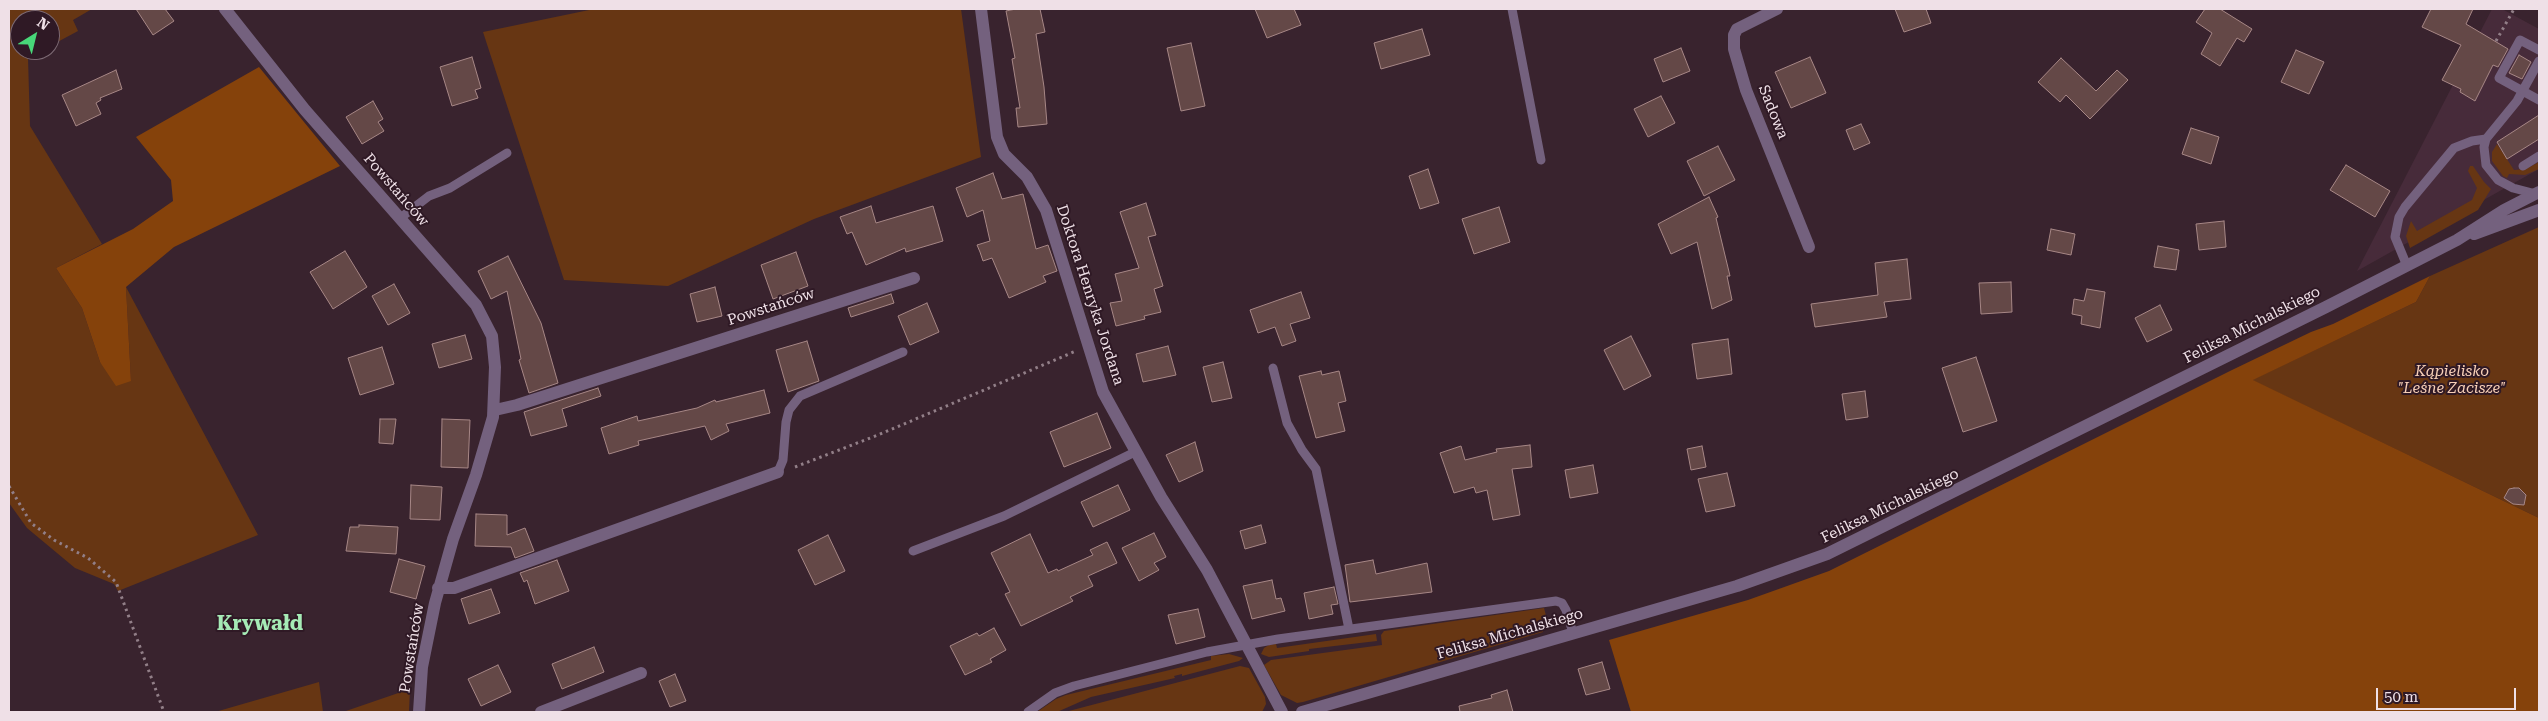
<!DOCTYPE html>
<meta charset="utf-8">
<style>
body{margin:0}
#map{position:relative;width:2548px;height:721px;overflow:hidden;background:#39232e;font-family:"Roboto Serif",serif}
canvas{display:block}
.frame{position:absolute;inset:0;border:10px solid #efe0e7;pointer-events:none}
.north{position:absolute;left:10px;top:10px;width:50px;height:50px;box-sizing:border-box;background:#2f1925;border:1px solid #7c6973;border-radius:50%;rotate:36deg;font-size:14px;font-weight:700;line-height:20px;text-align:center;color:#efe0e7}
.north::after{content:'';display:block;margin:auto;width:18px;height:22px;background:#48d779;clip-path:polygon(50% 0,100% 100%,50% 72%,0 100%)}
.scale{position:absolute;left:2376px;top:688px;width:140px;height:22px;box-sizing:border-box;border:2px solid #efe0e7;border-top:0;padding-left:6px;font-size:15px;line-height:18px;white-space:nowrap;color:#efe0e7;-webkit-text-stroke:4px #2f1925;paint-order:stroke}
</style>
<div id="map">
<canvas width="2548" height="721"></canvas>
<div class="frame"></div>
<div class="north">N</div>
<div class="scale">50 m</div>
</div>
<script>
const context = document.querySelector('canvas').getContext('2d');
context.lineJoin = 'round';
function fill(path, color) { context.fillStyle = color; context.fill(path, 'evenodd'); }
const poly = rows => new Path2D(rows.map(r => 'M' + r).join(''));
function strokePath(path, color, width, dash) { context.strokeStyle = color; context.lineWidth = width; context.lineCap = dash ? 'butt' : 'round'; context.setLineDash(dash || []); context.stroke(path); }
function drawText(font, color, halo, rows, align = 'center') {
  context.font = font + ' "Roboto Serif",serif'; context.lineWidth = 4; context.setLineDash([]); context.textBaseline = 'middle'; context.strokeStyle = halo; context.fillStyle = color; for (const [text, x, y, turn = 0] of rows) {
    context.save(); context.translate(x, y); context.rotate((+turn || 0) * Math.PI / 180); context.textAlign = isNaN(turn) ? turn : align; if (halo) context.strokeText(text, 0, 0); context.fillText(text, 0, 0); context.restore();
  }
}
fill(poly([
 [2492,9,2502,9,2539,29,2539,169,2357,271]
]), '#472b3a');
fill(poly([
 [9,9,92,9,73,20,78,31,50,46,50,20,20,20,20,50,43,50,28,58,30,126,102,244,56,268,82,308,100,362,131,381,126,287,258,535,118,591,114,584,75,568,27,528,9,503],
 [594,9,961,9,981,157,814,219,668,286,564,280,483,32],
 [2497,144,2514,170,2526,169,2539,162,2539,169,2525,175,2509,174,2507,178,2503,176,2492,161,2492,152],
 [2470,166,2473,166,2484,182,2491,189,2478,210,2410,248,2406,236,2411,221,2417,231,2472,200,2477,188,2468,171],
 [2539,227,2539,518,2252,380,2416,302,2430,276],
 [1544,608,1548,623,1544,625,1543,632,1303,702,1297,703,1281,695,1264,665,1271,660,1382,645,1381,635,1384,631],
 [1376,634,1377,641,1309,649,1309,651,1269,657,1261,654,1264,648,1269,645,1276,644,1277,648],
 [1229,654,1243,658,1239,661,1182,676,1182,674,1174,676,1175,678,1091,697,1057,712,1037,712,1056,699,1066,695,1211,660,1211,656],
 [1240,666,1249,668,1265,697,1266,704,1262,712,1065,712],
 [319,682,323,712,215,712],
 [410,689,409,712,343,712]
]), '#673613');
fill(poly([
 [259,67,340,166,174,247,126,287,131,381,116,386,100,362,82,308,56,268,133,229,173,201,171,180,136,137],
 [2430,276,2416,302,2253,380,2539,518,2539,712,1631,712,1609,640,1748,600,1829,571,2232,370,2311,332,2333,324]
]), '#85420b');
const building = poly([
 [136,9,165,9,174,21,153,35,136,9],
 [1016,9,1040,9,1045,32,1036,34,1044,87,1047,124,1018,127,1016,108,1020,108,1012,59,1015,58,1006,11,1016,9],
 [1255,9,1294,9,1301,25,1267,38,1255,9],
 [1895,9,1926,9,1931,23,1904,32,1895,9],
 [2205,9,2220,9,2252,29,2244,42,2237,38,2220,66,2201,54,2212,33,2196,22,2205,9],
 [2431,9,2473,9,2466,24,2508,49,2498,67,2493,65,2475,101,2460,92,2461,89,2442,80,2461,45,2422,27,2431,9],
 [1422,29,1430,55,1381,69,1374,43,1422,29],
 [1191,43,1205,106,1181,111,1167,48,1191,43],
 [1681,48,1690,71,1663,82,1654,59,1681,48],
 [2296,50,2324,62,2309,94,2281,82,2296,50],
 [2519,55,2531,62,2522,79,2509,73,2519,55],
 [472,57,481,88,475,90,478,98,452,106,440,67,472,57],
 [1810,57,1826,93,1791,108,1775,72,1810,57],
 [2061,58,2096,91,2117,70,2128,80,2090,119,2066,95,2060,102,2038,82,2061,58],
 [116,70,122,89,100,98,101,100,96,103,101,114,76,126,62,95,116,70],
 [1661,96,1675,123,1648,137,1634,109,1661,96],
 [373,101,383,119,378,122,384,131,362,144,346,117,373,101],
 [2539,115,2539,139,2507,159,2497,142,2539,115],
 [1861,124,1870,143,1854,150,1846,130,1861,124],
 [2191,128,2219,137,2211,164,2182,154,2191,128],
 [1718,146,1735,180,1704,196,1687,161,1718,146],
 [2346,165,2390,191,2375,217,2330,190,2346,165],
 [1428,169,1439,203,1420,209,1409,176,1428,169],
 [993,173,1002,199,1023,194,1036,249,1048,245,1057,271,1043,276,1046,282,1009,298,992,258,983,261,980,252,977,245,990,241,983,210,967,217,956,188,993,173],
 [1709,197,1718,217,1716,218,1730,276,1727,276,1732,300,1712,309,1697,242,1671,254,1658,224,1709,197],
 [1146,203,1156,235,1148,237,1163,286,1154,289,1161,312,1144,316,1145,319,1116,326,1110,303,1122,301,1115,274,1139,268,1120,212,1146,203],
 [871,206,876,223,933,206,943,241,906,252,905,248,866,265,852,232,847,234,840,217,871,206],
 [1499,207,1510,242,1474,254,1462,219,1499,207],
 [2224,221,2226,247,2199,250,2196,224,2224,221],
 [2051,229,2075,234,2071,255,2047,250,2051,229],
 [2158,246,2179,250,2176,270,2154,267,2158,246],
 [345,251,367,287,333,309,310,272,345,251],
 [796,252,808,286,773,299,761,265,796,252],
 [508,256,541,323,558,383,529,393,519,360,521,359,507,291,491,299,478,271,508,256],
 [1907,259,1911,299,1884,302,1887,317,1815,327,1811,304,1878,295,1875,263,1907,259],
 [2011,282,2012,312,1981,314,1979,283,2011,282],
 [394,284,410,313,388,325,372,296,394,284],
 [715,287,722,316,697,322,690,294,715,287],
 [2087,289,2105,292,2100,328,2081,324,2082,316,2072,314,2074,299,2084,301,2087,289],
 [1301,292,1310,318,1290,324,1296,341,1282,346,1275,327,1258,333,1250,310,1301,292],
 [891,294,894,303,851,317,848,308,891,294],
 [927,303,939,332,910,345,898,316,927,303],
 [2160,305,2172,330,2147,342,2135,318,2160,305],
 [465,335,472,359,439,368,432,344,465,335],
 [1631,336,1651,376,1624,390,1604,350,1631,336],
 [1728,339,1732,374,1697,379,1692,344,1728,339],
 [807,341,819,381,788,392,776,350,807,341],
 [1168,346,1176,375,1143,382,1136,354,1168,346],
 [382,347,394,384,360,395,348,358,382,347],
 [1976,357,1997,421,1963,432,1942,368,1976,357],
 [1223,362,1232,398,1212,402,1203,367,1223,362],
 [1321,371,1322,375,1339,371,1346,401,1338,403,1345,431,1316,438,1299,376,1321,371],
 [598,388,601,396,562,409,567,426,531,436,524,412,598,388],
 [764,390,770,413,726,424,729,431,711,440,705,426,638,441,639,445,609,454,601,428,637,416,638,421,697,408,715,400,716,402,764,390],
 [1865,391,1868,417,1846,420,1842,394,1865,391],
 [1097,413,1111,448,1064,467,1050,432,1097,413],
 [380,419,396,419,393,444,379,443,380,419],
 [442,419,470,420,468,468,441,467,442,419],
 [1195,442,1203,471,1179,482,1166,455,1195,442],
 [1530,445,1532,467,1512,469,1520,515,1493,520,1487,490,1476,493,1474,487,1454,493,1440,453,1461,446,1465,460,1497,452,1496,449,1530,445],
 [1702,446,1706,467,1691,470,1687,449,1702,446],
 [1593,465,1598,493,1570,498,1565,470,1593,465],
 [1727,473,1735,506,1706,512,1698,479,1727,473],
 [411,485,442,487,440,520,410,519,411,485],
 [1118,485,1130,510,1093,527,1081,502,1118,485],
 [2514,488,2519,488,2526,495,2524,505,2513,504,2504,498,2509,489,2514,488],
 [476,514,507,515,507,535,525,528,534,551,515,558,511,547,475,546,476,514],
 [359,525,398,527,396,554,346,551,350,527,359,527,359,525],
 [1261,525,1266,543,1245,549,1240,531,1261,525],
 [1154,533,1166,557,1154,563,1159,570,1139,581,1122,548,1154,533],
 [1030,534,1048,573,1057,569,1058,571,1093,555,1090,550,1107,542,1117,563,1088,576,1093,586,1070,597,1073,601,1021,626,1005,594,1010,592,991,553,1030,534],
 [828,535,845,571,815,585,798,550,828,535],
 [399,559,425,566,416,599,390,592,399,559],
 [557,560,569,591,535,604,527,580,524,582,520,573,557,560],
 [1373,560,1376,574,1427,563,1432,592,1350,602,1345,565,1373,560],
 [1272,580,1276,599,1281,598,1285,611,1252,619,1243,586,1272,580],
 [1334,587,1338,604,1331,605,1333,614,1309,619,1304,593,1334,587],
 [491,589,500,613,469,624,461,599,491,589],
 [1198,609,1205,637,1176,644,1168,615,1198,609],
 [994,628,1006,650,990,659,992,662,965,675,950,646,977,633,979,636,994,628],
 [594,647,604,672,562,689,552,664,594,647],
 [1602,662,1610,689,1586,695,1578,669,1602,662],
 [498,665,511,692,481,706,468,679,498,665],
 [675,674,686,701,670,707,659,681,675,674],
 [1507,690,1513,712,1460,712,1459,706,1492,698,1491,695,1507,690]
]);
fill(building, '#644847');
strokePath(building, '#a78786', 1);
strokePath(poly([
 [2496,41,2514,9],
 [795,467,878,435,1076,351],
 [9,486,31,523,54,540,88,558,116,582,164,712]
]), '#927f88', 3, [2.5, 4]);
strokePath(poly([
 [1512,9,1541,160],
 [2539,50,2520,40,2499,78,2539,100],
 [2523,166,2539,156],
 [2536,194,2513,188,2498,180,2486,165,2484,147,2486,139,2517,101,2539,61],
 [399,219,429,196,450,188,507,153],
 [2407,266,2395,237,2399,217,2405,207,2454,148,2472,141,2486,139],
 [1273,368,1287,423,1302,450,1316,469,1349,629],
 [778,472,783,460,786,422,789,410,800,396,903,352],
 [913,551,1004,516,1135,452],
 [1028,712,1055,693,1074,686,1207,652,1278,639,1556,601,1562,603,1566,610,1573,633]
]), '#74617e', 9);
strokePath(poly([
 [225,9,305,110,476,305,492,336,495,367,493,417,476,475,453,539,435,603,422,667,419,712],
 [981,9,997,137,1004,154,1027,177,1046,210,1103,392,1161,497,1207,570,1282,712],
 [1777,9,1737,29,1734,35,1734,49,1746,90,1809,247],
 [495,410,517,405,914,278],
 [438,588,454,588,778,472],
 [541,712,641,673]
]), '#74617e', 12);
strokePath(poly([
 [2474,234,2539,210],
 [1302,712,1737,586,1827,554,2326,307,2457,240,2504,210,2539,192]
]), '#74617e', 12);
drawText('15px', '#efe0e7', '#2f1925', [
 ["Sadowa",1773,112,68],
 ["Powstańców",396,190,49],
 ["Doktora Henryka Jordana",1090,295,72],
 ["Powstańców",771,307,-18],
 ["Feliksa Michalskiego",2252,325,-27],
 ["Feliksa Michalskiego",1890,506,-26],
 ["Feliksa Michalskiego",1510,634,-16],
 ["Powstańców",412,648,-81]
]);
drawText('italic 15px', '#f7cfb7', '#2f1925', [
 ["Kąpielisko",2452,372],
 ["\"Leśne Zacisze\"",2452,389]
]);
drawText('bold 20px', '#a6ebb6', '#2f1925', [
 ["Krywałd",260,624]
]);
</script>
